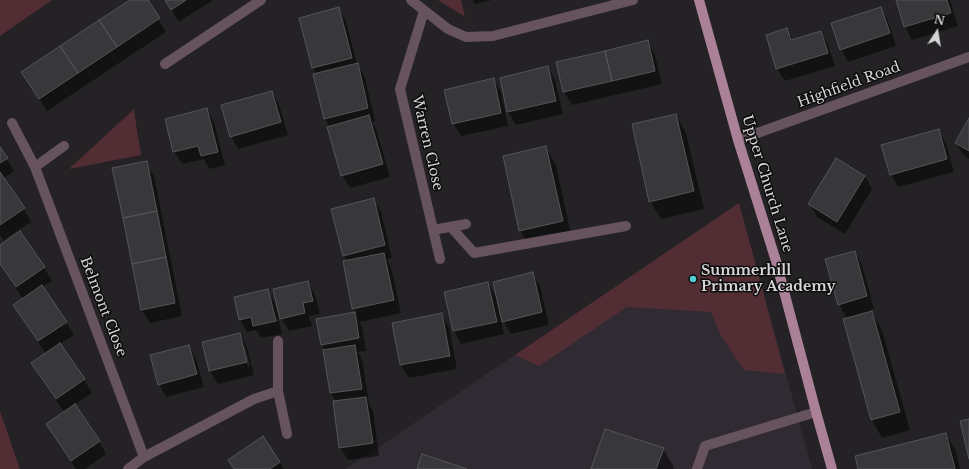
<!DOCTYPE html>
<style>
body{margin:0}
#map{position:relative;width:969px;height:469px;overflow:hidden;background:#242225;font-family:"Libre Baskerville",serif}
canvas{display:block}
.north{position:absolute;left:917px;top:12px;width:40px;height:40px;-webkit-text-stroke:3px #0d0c0d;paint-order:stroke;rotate:12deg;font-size:11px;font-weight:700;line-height:16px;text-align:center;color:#d6d5d7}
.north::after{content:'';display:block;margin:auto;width:14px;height:18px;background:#d6d5d7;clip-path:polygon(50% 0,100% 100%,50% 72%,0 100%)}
</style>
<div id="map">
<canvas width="969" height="469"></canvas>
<div class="north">N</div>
</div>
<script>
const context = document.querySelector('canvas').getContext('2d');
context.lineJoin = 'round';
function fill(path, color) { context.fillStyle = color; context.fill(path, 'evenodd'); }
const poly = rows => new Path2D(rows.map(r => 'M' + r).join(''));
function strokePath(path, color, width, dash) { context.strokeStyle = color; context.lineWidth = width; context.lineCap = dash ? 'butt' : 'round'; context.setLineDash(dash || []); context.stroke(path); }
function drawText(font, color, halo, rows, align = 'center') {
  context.font = font + ' "Libre Baskerville",serif'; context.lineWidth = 3; context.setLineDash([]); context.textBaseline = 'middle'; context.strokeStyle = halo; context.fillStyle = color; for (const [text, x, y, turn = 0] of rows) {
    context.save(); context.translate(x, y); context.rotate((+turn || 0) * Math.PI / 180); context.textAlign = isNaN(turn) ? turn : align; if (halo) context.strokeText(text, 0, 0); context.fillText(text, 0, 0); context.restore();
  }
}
fill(poly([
 [739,203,812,469,345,469,395,436]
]), '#302a32');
fill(poly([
 [0,0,52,0,0,36],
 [438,0,461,0,465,17],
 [134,109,136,124,141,155,69,169],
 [739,203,785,374,744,370,721,336,711,312,627,307,539,366,515,355],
 [0,411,20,469,0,469]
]), '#522e34');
fill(poly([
 [132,0,146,0,166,32,47,111,30,85],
 [165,0,213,0,179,22],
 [473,0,492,0,475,4],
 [897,0,950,0,958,26,912,40,905,27],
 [880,8,888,21,896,46,848,62,841,49],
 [339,9,346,21,357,64,365,78,375,121,372,122,376,129,390,177,350,188,342,175,330,127,325,119,316,74,313,68],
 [787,29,794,41,821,32,828,45,835,66,785,81,777,69],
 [648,42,655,55,662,84,572,105,564,92,557,62],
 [548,67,555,80,563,114,516,125,508,112,501,78],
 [493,79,501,92,508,126,461,136,453,123],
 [272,92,279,105,288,135,238,149,231,136],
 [207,109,214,122,225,165,209,169,204,159,182,164,174,151],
 [676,115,686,133,704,209,661,219,650,201],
 [969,120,969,159,964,156,956,143],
 [938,130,946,143,954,172,898,187,891,174],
 [546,147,556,166,572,239,530,248,520,230],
 [0,148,14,171,3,179,24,209,31,222,4,240,6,242,20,232,44,268,52,281,42,287,66,322,74,335,60,344,84,380,92,393,74,405,99,441,106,454,85,469,76,469,54,437,47,424,64,412,39,376,32,363,46,354,22,318,14,305,23,299,0,265,0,246,5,242,0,235],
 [146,163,154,176,182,316,150,323,142,310],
 [865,176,872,189,845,234,817,217,810,204],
 [373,199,381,212,392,258,387,259,391,267,401,313,359,322,362,326,366,351,358,352,362,359,369,402,368,402,373,411,379,456,348,460,340,447,336,402,331,393,324,351,325,351,322,344,317,320,356,313,353,308,347,261,344,255],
 [855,252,862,265,874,309,871,310,882,330,910,430,882,438,872,420,844,319,847,319,839,304],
 [532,274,540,286,549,325,511,334,503,321],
 [308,282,315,295,320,314,309,316,312,326,289,331,281,318],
 [488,283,496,297,504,334,461,344,454,331,445,292],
 [268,291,275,304,279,319,254,324,254,326,279,321,282,334,261,338,256,330,247,332,240,319],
 [441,314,449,327,457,369,409,378,401,365,393,323],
 [240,334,247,347,254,375,218,384,210,371],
 [243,347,245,347,250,366,248,367],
 [189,346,196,359,204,387,166,397,159,384],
 [946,434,956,452,960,469,859,469],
 [663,449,674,467,673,469,592,469],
 [280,462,284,469,234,469]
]), '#0007');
const building = poly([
 [130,0,148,0,160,18,117,47,99,20,130,0],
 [165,0,186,0,171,10,165,0],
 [896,0,947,0,951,13,904,27,896,0],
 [339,7,352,58,312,68,299,18,339,7],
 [881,7,890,33,840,50,831,23,881,7],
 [99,20,117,47,78,73,60,46,99,20],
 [787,28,791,40,821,31,828,53,776,69,766,35,787,28],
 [648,40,655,71,612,81,605,51,648,40],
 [60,46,78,73,39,99,21,72,60,46],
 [605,51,612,81,563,92,556,62,605,51],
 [358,63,368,108,324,119,313,74,358,63],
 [548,66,556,101,507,112,500,78,548,66],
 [494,78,501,113,452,124,444,90,494,78],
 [272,91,281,122,230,137,221,105,272,91],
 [207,108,218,152,201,156,198,146,173,152,165,119,207,108],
 [676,114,694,191,649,202,632,124,676,114],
 [369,115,383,164,341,176,327,127,369,115],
 [969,118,969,151,955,143,969,118],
 [939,129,947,159,890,175,881,145,939,129],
 [546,146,563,221,519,231,503,156,546,146],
 [0,147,8,158,0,163,0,147],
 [836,158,865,176,837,222,808,204,836,158],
 [147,161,157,211,123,218,112,168,147,161],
 [0,172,25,208,0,225,0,172],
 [374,198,385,245,343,256,331,209,374,198],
 [157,211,166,257,132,264,123,218,157,211],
 [20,231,45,267,16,287,0,264,0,245,20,231],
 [855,251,867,296,838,305,825,259,855,251],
 [384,253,394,300,352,309,343,261,384,253],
 [166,257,175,303,141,310,132,264,166,257],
 [533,272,542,312,502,322,493,282,533,272],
 [308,281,313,301,303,303,305,313,280,319,273,289,308,281],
 [488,282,497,322,453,331,444,292,488,282],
 [42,285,67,322,38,341,13,305,42,285],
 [268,289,276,321,253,326,251,317,239,320,234,297,268,289],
 [872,311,900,412,871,420,843,319,872,311],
 [355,312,359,338,321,345,316,319,355,312],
 [442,313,450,356,400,365,392,323,442,313],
 [240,333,247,362,209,371,202,342,240,333],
 [60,343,85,379,56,399,31,363,60,343],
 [189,345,197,374,158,385,150,355,189,345],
 [355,345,362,389,330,393,323,350,355,345],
 [366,397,373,443,339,448,333,401,366,397],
 [75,404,100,441,71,461,46,424,75,404],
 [969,419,969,459,960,421,969,419],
 [605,429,664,448,656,469,591,469,605,429],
 [946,433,955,469,858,469,855,456,946,433],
 [263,436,280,462,270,469,234,469,228,460,263,436],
 [422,454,467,469,417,469,422,454]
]);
fill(building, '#38383b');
strokePath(building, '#555458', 1);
strokePath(poly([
 [411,0,448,29,466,37,493,36,633,0],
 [424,11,400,89,440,259],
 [165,64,261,0],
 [12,123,35,167,144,457],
 [738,140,969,57],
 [35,167,64,146],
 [451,227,474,253,626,226],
 [433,230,466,224],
 [278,341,278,391,287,434],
 [705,446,816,412],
 [128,469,144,457,254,399,278,391],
 [697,469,705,446]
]), '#67535e', 10);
strokePath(poly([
 [699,0,738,140,776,261,816,412,832,469]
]), '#ab8198', 10);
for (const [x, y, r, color] of [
 [693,279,4,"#51ccd2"]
]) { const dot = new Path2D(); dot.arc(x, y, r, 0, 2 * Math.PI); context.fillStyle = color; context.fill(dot); strokePath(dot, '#0d0c0d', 1.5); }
drawText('14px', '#d6d5d7', '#0d0c0d', [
 ["Highfield Road",849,85,-20],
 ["Warren Close",427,143,77],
 ["Upper Church Lane",767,184,73],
 ["Belmont Close",103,307,69]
]);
drawText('bold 14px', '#d6d5d7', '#0d0c0d', [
 ["Summerhill",701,271],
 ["Primary Academy",701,287]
], 'left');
</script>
